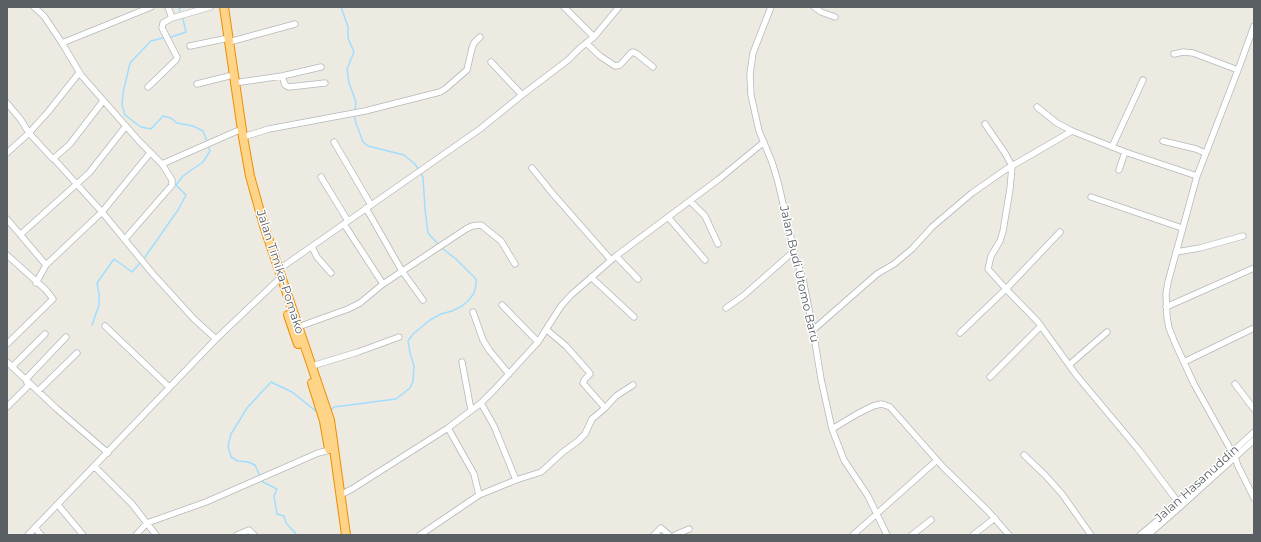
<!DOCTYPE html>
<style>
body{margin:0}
#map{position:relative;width:1261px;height:542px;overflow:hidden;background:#edeae1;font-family:Montserrat,sans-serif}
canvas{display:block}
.frame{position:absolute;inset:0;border:8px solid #5a5f63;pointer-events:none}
</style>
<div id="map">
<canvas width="1261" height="542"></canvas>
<div class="frame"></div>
</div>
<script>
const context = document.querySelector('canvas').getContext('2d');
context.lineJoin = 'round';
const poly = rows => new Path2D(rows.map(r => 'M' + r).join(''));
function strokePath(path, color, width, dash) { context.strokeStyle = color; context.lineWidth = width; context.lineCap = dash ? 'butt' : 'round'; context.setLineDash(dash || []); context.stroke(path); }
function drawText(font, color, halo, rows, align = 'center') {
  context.font = font + ' Montserrat,sans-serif'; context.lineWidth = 3; context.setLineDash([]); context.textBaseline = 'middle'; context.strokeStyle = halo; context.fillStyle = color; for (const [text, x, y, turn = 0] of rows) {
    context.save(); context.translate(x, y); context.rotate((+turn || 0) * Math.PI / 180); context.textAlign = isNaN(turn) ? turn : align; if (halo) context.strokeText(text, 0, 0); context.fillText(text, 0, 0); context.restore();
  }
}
strokePath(poly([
 [179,7,180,11],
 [341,7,348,27,348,38,354,52,347,69,349,83,356,102,355,111],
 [171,37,186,32,183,19],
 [163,38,151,41,130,63,123,93,122,105,125,115,141,127,151,129,163,116,171,118,177,123,193,126,203,131,207,141],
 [354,115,356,123,363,142,368,146,404,155,415,164,423,177,425,209,428,233,437,243],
 [145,257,178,210,186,195,176,185,183,176,203,162,210,151,209,148],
 [92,325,99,305,99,294,97,283,114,259,132,272,140,263],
 [330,411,334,407,396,399,410,388,413,381,414,366,410,353,408,341,413,334,430,320,441,314,452,311,462,306,469,300,474,293,476,285,476,279,456,259,443,249],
 [260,476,255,465,248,462,238,461,231,457,228,446,231,434,247,408,271,382,292,392,317,412],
 [261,479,263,482,277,489,274,496,277,514,284,516,286,523,297,535]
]), '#a0deff', 1.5);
const minor = poly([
 [34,7,44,16,62,43,81,75,139,141,162,164,237,131],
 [168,7,172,18],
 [564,7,594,37],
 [771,7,753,53,750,74,751,95,759,131,772,162,778,182,795,255,803,279,813,330,821,379,832,429,844,460,868,496,887,535],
 [814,7,821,12,835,17],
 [229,42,295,24],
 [62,43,151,7],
 [586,43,600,56,615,66,620,65,631,53,633,52,637,54,653,67],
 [190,46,224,39],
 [1174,54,1183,52,1193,53,1238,70],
 [491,62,522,95],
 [282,76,285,85,289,87,325,83],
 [234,83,282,76,321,67],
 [197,84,229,76],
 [148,87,176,60,177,57,162,28,163,23,172,18,210,7],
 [7,103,21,120,29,133,53,159,70,144,103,101],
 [1037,107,1057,123,1072,131,1125,152,1197,176],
 [985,124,1005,153,1012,166,1010,189,1003,231,1000,241,991,256,988,269,1006,289,1060,232],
 [243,137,269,129,365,111,440,92,445,89,467,70,472,48,474,43,480,37],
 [1163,141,1196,149,1205,153],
 [334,142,371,205],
 [1112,147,1143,80],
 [7,153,29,133,48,112,79,73],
 [54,159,102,212,153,274,194,319,216,339],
 [532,168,553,194,611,260],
 [1119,170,1125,152],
 [321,177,348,221],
 [1091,197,1182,228],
 [690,201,705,216,718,244],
 [366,208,402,271,423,300],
 [668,217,705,260],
 [7,219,46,265],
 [344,224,383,284],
 [21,234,89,173,126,126],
 [125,239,172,185,172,180,162,164],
 [312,247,317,257,331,273],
 [1176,252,1200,248,1243,236],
 [7,255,46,290,53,299,7,344],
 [616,256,638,279],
 [278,270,480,129,522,95,568,60,580,48,594,37,619,7],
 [591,277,634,317],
 [36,283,46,265,102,212,150,153],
 [502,305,538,342],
 [1166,307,1254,268],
 [726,308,743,296,794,251],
 [473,312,483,340,489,350,509,374],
 [105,326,169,387],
 [298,327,348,309,360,303,383,284,466,229,472,226,481,225,501,241,515,264],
 [547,330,566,346,589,372,590,374,585,379,583,383,605,408],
 [813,330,877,274,894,264,912,249,932,227,972,193,1005,170,1072,131],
 [960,333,1006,289,1038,322,1077,376,1138,449,1181,506],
 [7,362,57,409,108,453],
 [462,362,471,410],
 [1184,362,1254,328],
 [1069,365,1107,332],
 [312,366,358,352,399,337],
 [12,367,45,334],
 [990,377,1041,326],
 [1235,384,1254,409],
 [38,391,77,353],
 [481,403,494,426,516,480],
 [7,407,28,386,26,379,66,337],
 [448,428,474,474,479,495],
 [832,429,857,414,873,406,881,404,885,405,890,407,943,467,988,511,1009,535],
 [1232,452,1194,384,1175,343,1169,328,1167,317,1166,294,1168,282,1197,176,1238,70,1254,26],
 [1024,455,1045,475,1062,494,1091,535],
 [1235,457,1238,466,1254,498],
 [95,467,132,504,156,535],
 [340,495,352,489,448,428,481,403,495,389,538,342,561,306,571,295,616,256,719,179,764,142],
 [58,505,83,535],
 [35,528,41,535],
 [28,535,216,339,277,281],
 [136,535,147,523,206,502,318,453,330,450],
 [237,535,249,530,254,535],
 [420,535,479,495,516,480,541,472,563,452,578,441,585,434,592,419,605,408,616,396,633,385],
 [654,535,661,528,669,535],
 [675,535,689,529],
 [853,535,937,460],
 [912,535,931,520],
 [973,535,995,518],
 [1140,535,1158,520,1254,432],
 [1148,535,1181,506,1254,440]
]);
const highway = poly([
 [224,7,243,137,250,176,264,226,330,420,346,535],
 [288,315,298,344],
 [312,383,324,421,329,449]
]);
strokePath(minor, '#b4b8bc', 7);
strokePath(highway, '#ef8e00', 10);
strokePath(minor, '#fff', 5.5);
strokePath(highway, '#fed588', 8);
drawText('12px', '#5a5f63', '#fff', [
 ["Jalan Timika-Pomako",280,272,72],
 ["Jalan Budi Utomo Baru",799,274,77],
 ["Jalan Hasanuddin",1197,484,-42]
]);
</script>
